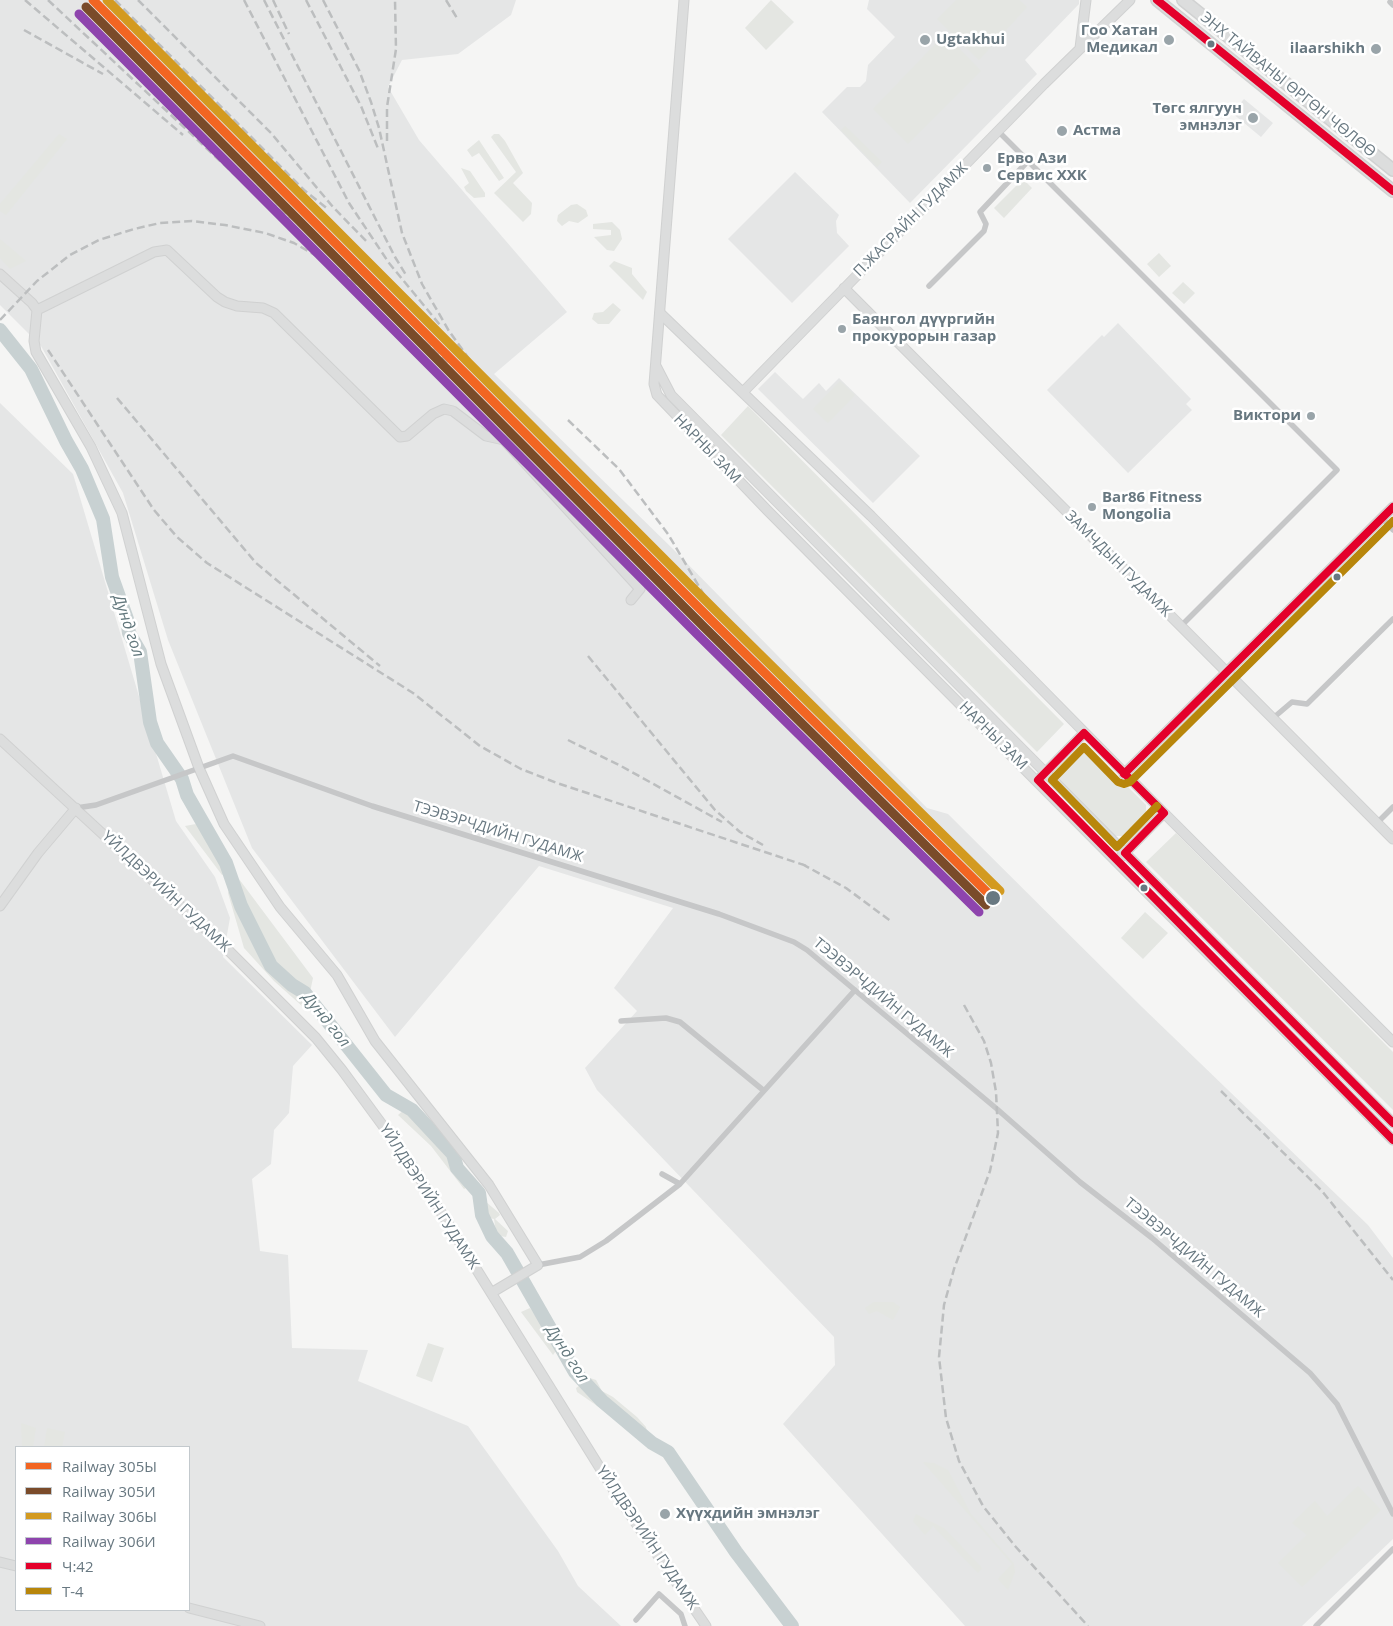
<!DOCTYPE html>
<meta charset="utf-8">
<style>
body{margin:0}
#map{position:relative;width:1393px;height:1626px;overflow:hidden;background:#f5f5f4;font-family:"Open Sans",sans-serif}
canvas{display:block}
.legend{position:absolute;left:15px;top:1446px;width:175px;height:165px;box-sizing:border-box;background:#fff;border:1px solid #c3c9cd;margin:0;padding:6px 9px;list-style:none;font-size:15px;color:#687881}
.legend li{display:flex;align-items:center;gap:10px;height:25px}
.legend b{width:25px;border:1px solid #c3c9cd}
</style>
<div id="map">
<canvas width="1393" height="1626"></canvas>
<ul class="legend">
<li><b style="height:6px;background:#f26522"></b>Railway 305Ы</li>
<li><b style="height:6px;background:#7a4b2a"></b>Railway 305И</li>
<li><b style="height:6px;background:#d39a20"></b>Railway 306Ы</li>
<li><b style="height:6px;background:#8e44ad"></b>Railway 306И</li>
<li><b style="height:6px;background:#e4002b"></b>Ч:42</li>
<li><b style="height:6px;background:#b8860b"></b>Т-4</li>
</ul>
</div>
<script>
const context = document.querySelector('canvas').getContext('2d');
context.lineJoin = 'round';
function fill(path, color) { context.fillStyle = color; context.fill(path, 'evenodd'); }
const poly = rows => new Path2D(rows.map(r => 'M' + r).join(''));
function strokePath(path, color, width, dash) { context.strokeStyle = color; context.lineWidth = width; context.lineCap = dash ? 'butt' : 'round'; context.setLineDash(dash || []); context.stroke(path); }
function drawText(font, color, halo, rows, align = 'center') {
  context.font = font + ' "Open Sans",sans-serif'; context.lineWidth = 5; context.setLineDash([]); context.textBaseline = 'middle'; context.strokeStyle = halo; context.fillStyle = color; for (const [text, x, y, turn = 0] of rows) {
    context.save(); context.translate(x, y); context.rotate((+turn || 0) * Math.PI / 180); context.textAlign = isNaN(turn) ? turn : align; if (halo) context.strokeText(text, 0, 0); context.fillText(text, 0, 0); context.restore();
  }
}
fill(poly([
 [0,0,516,0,511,15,458,54,402,60,388,87,419,140,567,312,494,374,673,549,927,808,948,814,1142,1007,1368,1225,1393,1258,1393,1539,1302,1626,965,1626,783,1424,835,1365,834,1337,597,1090,585,1068,637,1011,614,988,673,908,539,866,395,1037,252,848,168,640,123,493,41,346,0,305],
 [869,0,1079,0,1079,4,1025,60,1037,74,910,203,822,112,847,87,860,87,866,81,868,65,895,37,867,9],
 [1244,99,1273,123,1261,137,1232,113],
 [795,172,839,215,836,221,837,233,849,246,792,303,728,239],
 [1118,323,1191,399,1186,404,1192,410,1128,473,1047,390,1102,335,1104,337],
 [775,372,803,399,819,383,826,391,839,378,920,456,873,503,758,389],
 [0,403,73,474,176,821,215,877,230,918,223,957,312,1045,293,1066,289,1113,274,1130,271,1164,252,1179,260,1251,288,1255,292,1348,368,1350,358,1381,468,1426,558,1551,578,1586,621,1626,0,1626],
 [16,1447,189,1447,189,1610,16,1610]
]), '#e5e6e6');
fill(poly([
 [771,0,794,22,766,50,745,28],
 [956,0,1019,0,1027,7,979,60,937,19],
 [945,34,981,71,908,144,873,109],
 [845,126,882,162,877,167,841,130],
 [59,134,67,139,6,215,0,211,0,204],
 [494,134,499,134,505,141,523,173,513,183,532,203,531,214,523,222,494,193,516,172,491,137],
 [479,140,504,178,499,181,479,153,472,157,467,150],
 [461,168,470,171,485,193,485,197,474,198,466,191,464,187,469,183],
 [1023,179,1032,188,1004,218,994,208],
 [577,204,586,210,588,216,578,223,569,221,562,226,557,221,558,215,571,205],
 [612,222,620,230,622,239,614,251,607,250,594,237,611,235,611,230,593,229,593,224],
 [0,239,26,261,10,269,0,258],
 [1159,253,1171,266,1159,277,1147,264],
 [614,261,632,268,632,274,647,292,643,300,609,266],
 [1183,282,1195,293,1184,304,1172,293],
 [613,303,621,310,609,324,598,324,592,319,594,313,603,312],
 [840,381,855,395,828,423,813,409],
 [748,406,1064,724,1037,752,721,435],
 [1083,749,1090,749,1146,805,1146,812,1122,836,1115,836,1059,780,1060,773],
 [196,824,214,848,227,873,222,875,185,826],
 [1176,833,1393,1052,1393,1110,1146,862],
 [239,879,313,978,310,992,284,974,271,959,244,902],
 [230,886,237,906,266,960,281,980,303,996,302,1006,274,981,244,948,228,893],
 [1145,912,1168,933,1143,959,1121,938],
 [406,1108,445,1149,468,1187,464,1189,431,1146,398,1115],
 [485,1201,499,1213,500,1215,495,1219,508,1231,506,1237,500,1236,496,1232,494,1219,490,1218,486,1214],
 [874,1302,893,1302,900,1307,893,1320,877,1311,869,1314,865,1308],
 [530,1308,558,1348,553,1355,521,1312],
 [428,1343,444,1348,432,1382,416,1376],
 [590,1378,596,1380,602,1391,613,1397,637,1417,646,1427,647,1432,644,1433,612,1407,585,1380],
 [579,1386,597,1399,635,1432,577,1392,576,1388],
 [21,1423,36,1428,33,1447,22,1447],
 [47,1428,65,1432,62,1447,44,1447],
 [923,1462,934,1463,948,1470,971,1514,1014,1564,1015,1572,1008,1590,998,1579,1012,1564],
 [1358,1486,1381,1510,1302,1587,1278,1563,1307,1535,1292,1523,1315,1501,1327,1516],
 [916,1514,944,1528,982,1568,978,1573,933,1526,925,1535,913,1521]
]), '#e4e6e2');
strokePath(poly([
 [0,330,31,369,66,441,82,469,103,519,112,577,127,619,129,633,140,652,150,722,157,743,182,779,187,795,226,863,241,906,271,966,292,985,305,993,386,1095,412,1110,453,1154,457,1168,479,1193,482,1215,492,1236,507,1253,575,1372,602,1401,652,1443,668,1452,736,1552,792,1626]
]), '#c8d1d2', 14);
const secondary = poly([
 [1080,48,1086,0],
 [0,274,32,303,37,310],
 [844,288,1393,839],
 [660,313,871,516,1164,813,1393,1042],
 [743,392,1044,84,1130,0],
 [0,739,227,949,316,1038,342,1070,411,1164,618,1497,706,1626],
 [1124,774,1393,507],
 [1038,780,1084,733],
 [1117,861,1164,813],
 [0,906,38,853,76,808],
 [491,1293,538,1265,489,1185,375,1041,337,975,280,907,224,824,199,768,161,664,122,513,91,447,36,352,34,341,37,310,154,252,167,250,217,297,225,302,237,306,263,308,274,313,400,437,407,436,433,414,444,409,453,411,486,436,504,440,640,589,631,600],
 [0,1562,16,1566],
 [189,1608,260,1626]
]);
const primary = poly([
 [684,0,654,384,657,395,767,510,1393,1140],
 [656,366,671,395,1393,1123]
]);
const highway = poly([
 [1157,0,1393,191],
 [1183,0,1393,170]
]);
strokePath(secondary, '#d0d1d1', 11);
strokePath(primary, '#d0d1d1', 11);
strokePath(highway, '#d1d2d2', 14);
strokePath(poly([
 [1390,2,1393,5],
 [999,132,1337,470,1180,627],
 [929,286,984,231,986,224,980,212,1028,161],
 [1382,518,1393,530],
 [1272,719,1292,702,1307,704,1393,619],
 [76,808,96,805,233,756,372,806,719,914,794,942,807,950,997,1109,1080,1182,1152,1238,1310,1373,1337,1404,1393,1514],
 [1377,823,1393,807],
 [621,1021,666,1018,680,1022,763,1090],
 [662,1174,680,1184],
 [538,1265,580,1257,606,1241,680,1184,855,990],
 [636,1620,659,1594,681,1614,685,1626],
 [1316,1626,1393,1549]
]), '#c6c7c8', 5.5);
strokePath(secondary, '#dcdddd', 9);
strokePath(primary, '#dcdddd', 9);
strokePath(highway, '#dcdddd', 11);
strokePath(poly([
 [25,0,183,135],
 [48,0,234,174,296,222,338,263],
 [115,0,304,190,329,210],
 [138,0,271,133,333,207,368,243],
 [244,0,349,203,389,263,440,325],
 [264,0,395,257,406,275],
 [273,0,289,34],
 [306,0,361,106,379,151],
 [323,0,359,70,371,102,379,128,402,233,422,284,449,331,487,384,504,402,791,688],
 [446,0,457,18],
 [24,30,103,74],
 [387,141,387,107,396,49,395,0],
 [0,320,37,281,70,255,99,240,134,229,160,223,192,221,225,225,265,233,294,243,327,262,374,297,448,362],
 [48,350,154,510,177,537,207,563,413,693,480,746,521,769,557,783,807,866],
 [435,360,458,382],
 [117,398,256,563,380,666],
 [568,420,619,469,668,534,704,595],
 [588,656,715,810,740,832,763,845],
 [568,740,621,766,722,822],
 [802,864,846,888,892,922],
 [964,1005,984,1041,991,1063,996,1092,998,1133,990,1171,954,1269,944,1305,939,1357,946,1418,959,1461,983,1506,1015,1546,1088,1626],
 [1221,1091,1322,1191,1393,1280]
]), '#bcbebf', 2.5, [8, 4]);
strokePath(poly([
 [1157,0,1393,191],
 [1124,774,1393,507],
 [1393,1123,1125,853,1164,813,1084,733,1038,780,1393,1140]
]), '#e4002b', 8);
strokePath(poly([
 [1157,806,1117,847,1052,780,1084,747,1118,782,1124,784,1130,782,1393,521]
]), '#b8860b', 8);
strokePath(poly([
 [93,0,712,621,993,898]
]), '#f26522', 9);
strokePath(poly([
 [86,7,705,628,986,905]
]), '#7a4b2a', 9);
strokePath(poly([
 [107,0,719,614,1000,891]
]), '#d39a20', 9);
strokePath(poly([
 [79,14,698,635,979,912]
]), '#8e44ad', 9);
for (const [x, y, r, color] of [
 [925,40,6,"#99a4a9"],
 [1169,40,6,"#99a4a9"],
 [1211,44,4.5,"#687881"],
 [1376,49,6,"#99a4a9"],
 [1253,118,6,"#99a4a9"],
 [1062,131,6,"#99a4a9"],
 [987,168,5,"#99a4a9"],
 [842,329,5,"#99a4a9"],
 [1311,416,5,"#99a4a9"],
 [1092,507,5,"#99a4a9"],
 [1337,577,4.5,"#687881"],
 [1144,888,4.5,"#687881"],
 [993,898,8,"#687881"],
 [665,1514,6,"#99a4a9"]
]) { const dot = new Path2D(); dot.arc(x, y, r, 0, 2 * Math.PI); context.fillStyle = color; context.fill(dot); strokePath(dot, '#fff', 2); }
drawText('bold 15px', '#687881', '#fff', [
 ["Гоо Хатан",1158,31,"right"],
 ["Медикал",1158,48,"right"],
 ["Ugtakhui",936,40],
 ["ilaarshikh",1365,49,"right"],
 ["Төгс ялгуун",1242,109,"right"],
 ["эмнэлэг",1242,126,"right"],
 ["Астма",1073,131],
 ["Ерво Ази",997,159],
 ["Сервис ХХК",997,176],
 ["Баянгол дүүргийн",852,320],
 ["прокурорын газар",852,337],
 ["Виктори",1301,416,"right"],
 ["Bar86 Fitness",1102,498],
 ["Mongolia",1102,515],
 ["Хүүхдийн эмнэлэг",676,1514]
], 'left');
drawText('15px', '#687881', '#fff', [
 ["ЭНХ ТАЙВАНЫ ӨРГӨН ЧӨЛӨӨ",1288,85,39],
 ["П.ЖАСРАЙН ГУДАМЖ",911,220,-45],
 ["НАРНЫ ЗАМ",707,449,46],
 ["ЗАМЧДЫН ГУДАМЖ",1118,564,45],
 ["НАРНЫ ЗАМ",993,736,45],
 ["ТЭЭВЭРЧДИЙН ГУДАМЖ",498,832,17],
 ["YЙЛДВЭРИЙН ГУДАМЖ",166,892,43],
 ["ТЭЭВЭРЧДИЙН ГУДАМЖ",883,998,40],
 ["YЙЛДВЭРИЙН ГУДАМЖ",429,1197,57],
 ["ТЭЭВЭРЧДИЙН ГУДАМЖ",1194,1258,40],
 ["YЙЛДВЭРИЙН ГУДАМЖ",647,1538,56]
]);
drawText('italic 16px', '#64797e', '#fff', [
 ["Дунд гол",128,626,71],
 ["Дунд гол",326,1020,51],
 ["Дунд гол",567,1354,57]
]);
</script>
